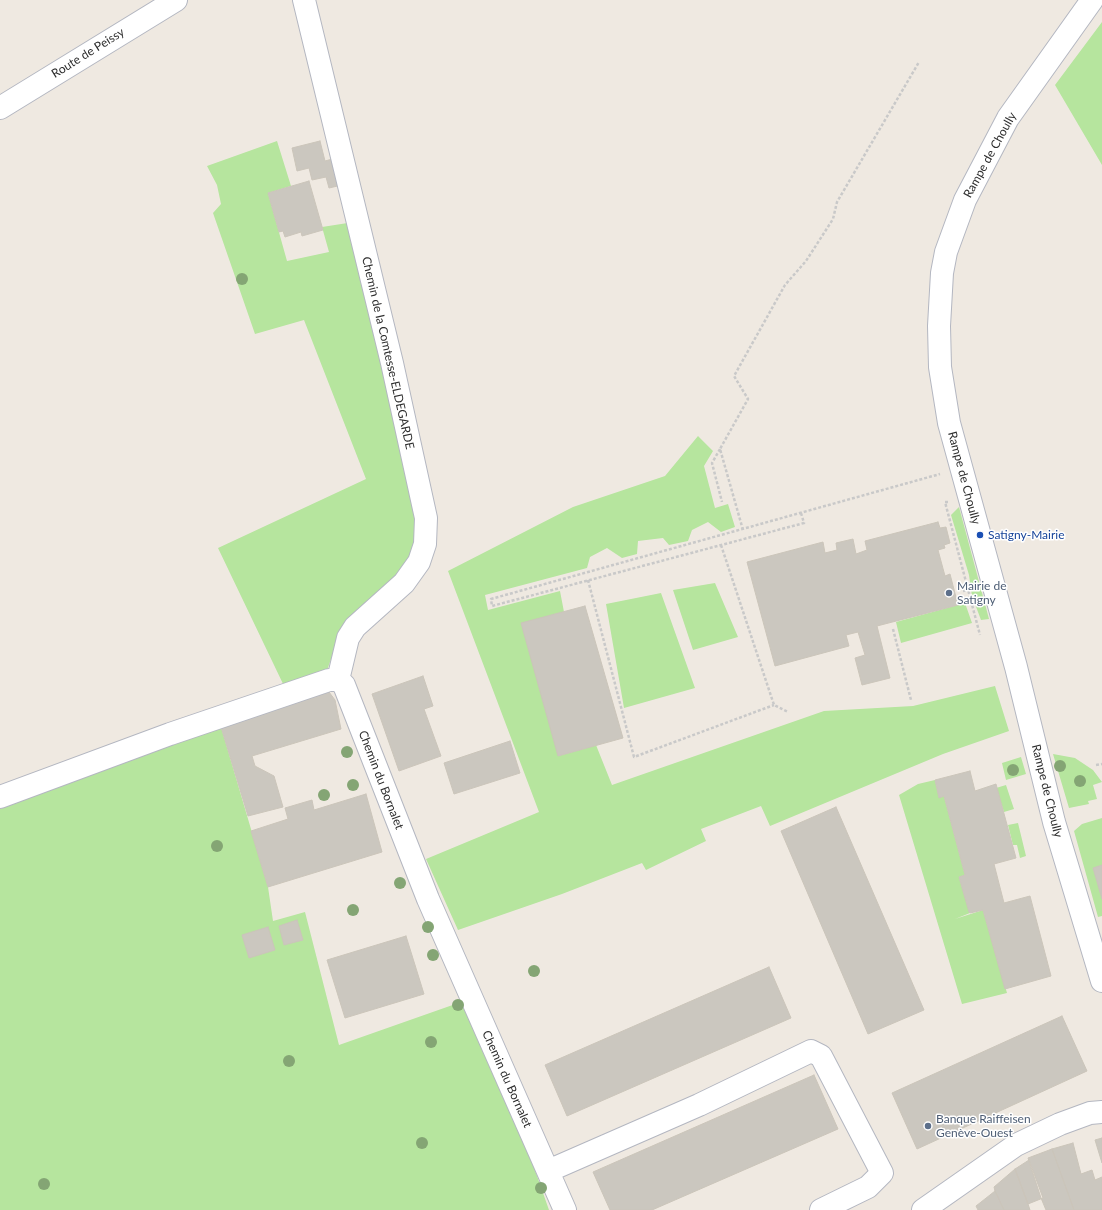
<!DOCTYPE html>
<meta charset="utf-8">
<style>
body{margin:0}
canvas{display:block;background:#efe9e1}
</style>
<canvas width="1102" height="1210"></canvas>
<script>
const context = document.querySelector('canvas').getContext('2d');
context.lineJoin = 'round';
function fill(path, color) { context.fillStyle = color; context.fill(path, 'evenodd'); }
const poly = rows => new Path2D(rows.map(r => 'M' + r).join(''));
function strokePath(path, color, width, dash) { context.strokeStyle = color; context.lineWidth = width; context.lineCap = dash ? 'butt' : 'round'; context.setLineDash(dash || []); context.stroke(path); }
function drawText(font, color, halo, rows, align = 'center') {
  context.font = font + ' Lato,sans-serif'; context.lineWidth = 3; context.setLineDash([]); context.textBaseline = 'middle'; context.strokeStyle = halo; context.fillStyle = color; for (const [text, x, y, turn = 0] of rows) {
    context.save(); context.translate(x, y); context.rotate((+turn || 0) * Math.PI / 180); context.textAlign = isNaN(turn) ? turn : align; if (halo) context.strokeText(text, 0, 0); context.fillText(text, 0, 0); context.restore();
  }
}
fill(poly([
 [1102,22,1102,165,1055,85],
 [277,141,291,186,268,193,287,261,329,252,322,227,354,222,412,476,419,542,412,558,336,645,325,676,285,688,218,548,366,479,304,320,255,334,213,213,221,204,217,185,207,166],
 [698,436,713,451,704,466,715,508,728,504,735,527,721,532,708,522,692,530,688,541,669,545,663,538,638,541,637,554,622,558,607,548,590,557,587,568,485,595,488,610,560,591,564,612,558,756,596,745,612,785,824,711,913,706,995,686,1009,731,943,754,770,826,761,806,701,829,706,841,646,870,642,863,562,894,458,930,426,859,539,812,448,571,573,507,665,476],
 [959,507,989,619,981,620,972,596,969,575,951,515],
 [715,583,738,637,693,650,673,590],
 [661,593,695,688,624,708,606,604],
 [965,603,972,623,901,643,896,622],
 [221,727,268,887,273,921,305,912,339,1045,464,1001,530,1156,549,1210,0,1210,0,809,55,788,62,781],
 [1053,754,1075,758,1093,770,1102,782,1093,785,1097,799,1088,801,1089,804,1069,808],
 [1021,757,1026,774,1006,780,1002,763],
 [935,780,939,797,944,796,965,875,959,877,970,913,955,919,983,910,1007,993,962,1004,899,795,918,784],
 [1006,785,1014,809,1004,812,996,788],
 [1102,818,1102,916,1098,917,1074,831,1082,824],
 [1018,823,1026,856,1020,858,1017,845,1013,845,1008,825]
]), '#b6e59e');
const building = poly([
 [320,141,325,161,336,158,342,185,329,188,326,177,312,180,309,168,297,171,292,148,320,141],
 [309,181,323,230,302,236,301,232,285,237,283,231,279,232,268,193,309,181],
 [938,522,940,528,946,527,950,543,944,545,945,548,938,550,945,576,950,574,958,605,877,626,890,678,862,685,855,658,865,655,858,632,846,635,849,646,775,666,747,562,823,542,825,553,837,550,836,543,853,539,856,554,867,550,865,541,938,522],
 [585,606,623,738,558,756,521,623,585,606],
 [423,676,433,706,424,709,441,756,399,771,372,694,423,676],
 [329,692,335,700,341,729,252,756,255,766,274,776,283,807,248,816,221,727,329,692],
 [510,741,520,773,454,794,444,763,510,741],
 [970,771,975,791,996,784,1016,858,994,864,1004,903,1030,896,1051,976,1005,989,983,910,970,913,969,912,959,877,965,875,944,796,939,798,935,780,970,771],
 [366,794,382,852,268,887,251,831,288,819,285,808,312,800,314,810,366,794],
 [836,807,924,1010,868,1034,781,831,836,807],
 [1102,865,1102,899,1093,868,1102,865],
 [297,920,303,940,284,945,279,926,297,920],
 [268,927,275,950,249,958,242,935,268,927],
 [406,936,424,994,345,1018,327,960,406,936],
 [769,967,791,1018,567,1116,545,1065,769,967],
 [1062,1016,1087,1071,917,1149,892,1093,1062,1016],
 [814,1075,838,1129,652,1210,610,1210,593,1172,814,1075],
 [1102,1138,1102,1163,1095,1140,1102,1138],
 [1073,1143,1081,1174,1092,1170,1095,1180,1102,1177,1102,1210,1074,1210,1052,1149,1073,1143],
 [1052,1149,1074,1210,1046,1210,1041,1198,1028,1158,1052,1149],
 [1029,1160,1043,1198,1028,1204,1015,1169,1029,1160],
 [1015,1169,1028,1204,1030,1210,1004,1210,995,1191,994,1187,1015,1169],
 [995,1191,1004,1210,978,1210,976,1206,995,1191]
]);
fill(building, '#cbc7bf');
strokePath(building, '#cbc5ba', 1);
const minor = poly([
 [304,0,392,363,426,518,425,544,419,562,404,583,355,627,348,638,338,680],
 [1092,0,1008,118,965,200,946,252,942,273,939,326,940,367,949,423,1016,667,1054,822,1102,981],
 [0,108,176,0],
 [0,797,170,734,329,680,338,680,344,685,428,899,565,1210],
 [548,1171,699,1105,811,1051,821,1056,882,1173,868,1187,821,1210],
 [923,1210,1016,1145,1060,1124,1090,1113,1102,1112]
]);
strokePath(minor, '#b4b7c1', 24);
strokePath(poly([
 [720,449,712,463,722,502],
 [948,502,945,502,980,635],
 [801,513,804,523,492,606,491,599,940,474],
 [743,530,720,449,748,399,734,376,785,285,806,261,833,219,837,202,919,62],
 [721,545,774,705,788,712],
 [588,580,634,757,774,705],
 [963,591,968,590],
 [893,629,911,700],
 [1096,765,1102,764]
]), '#c9c9c9', 2.5, [3, 2]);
strokePath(minor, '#fff', 22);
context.fillStyle = '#84a574';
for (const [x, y] of [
 [242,279],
 [347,752],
 [1060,766],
 [1013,770],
 [1080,781],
 [353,785],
 [324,795],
 [217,846],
 [400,883],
 [353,910],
 [428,927],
 [433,955],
 [534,971],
 [458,1005],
 [431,1042],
 [289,1061],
 [422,1143],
 [44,1184],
 [541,1188]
]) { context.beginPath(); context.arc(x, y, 6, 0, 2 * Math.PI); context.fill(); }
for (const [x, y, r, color] of [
 [980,535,4,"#1a4fb4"],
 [949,593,4,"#5c6f8a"],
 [928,1126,4,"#5c6f8a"]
]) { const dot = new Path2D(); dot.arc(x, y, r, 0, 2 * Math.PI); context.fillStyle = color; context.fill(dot); strokePath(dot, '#fff', 1.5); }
drawText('12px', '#2e2e2e', '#fff', [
 ["Route de Peissy",88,53,-32],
 ["Rampe de Choully",990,155,-61],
 ["Chemin de la Comtesse-ELDEGARDE",388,353,77],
 ["Rampe de Choully",964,478,75],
 ["Chemin du Bornalet",381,780,69],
 ["Rampe de Choully",1047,791,76],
 ["Chemin du Bornalet",507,1079,66]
]);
drawText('12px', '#164399', '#fff', [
 ["Satigny-Mairie",988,535]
], 'left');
drawText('12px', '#4e5e75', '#fff', [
 ["Mairie de",957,586],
 ["Satigny",957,600],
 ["Banque Raiffeisen",936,1119],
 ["Genève-Ouest",936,1133]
], 'left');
</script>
